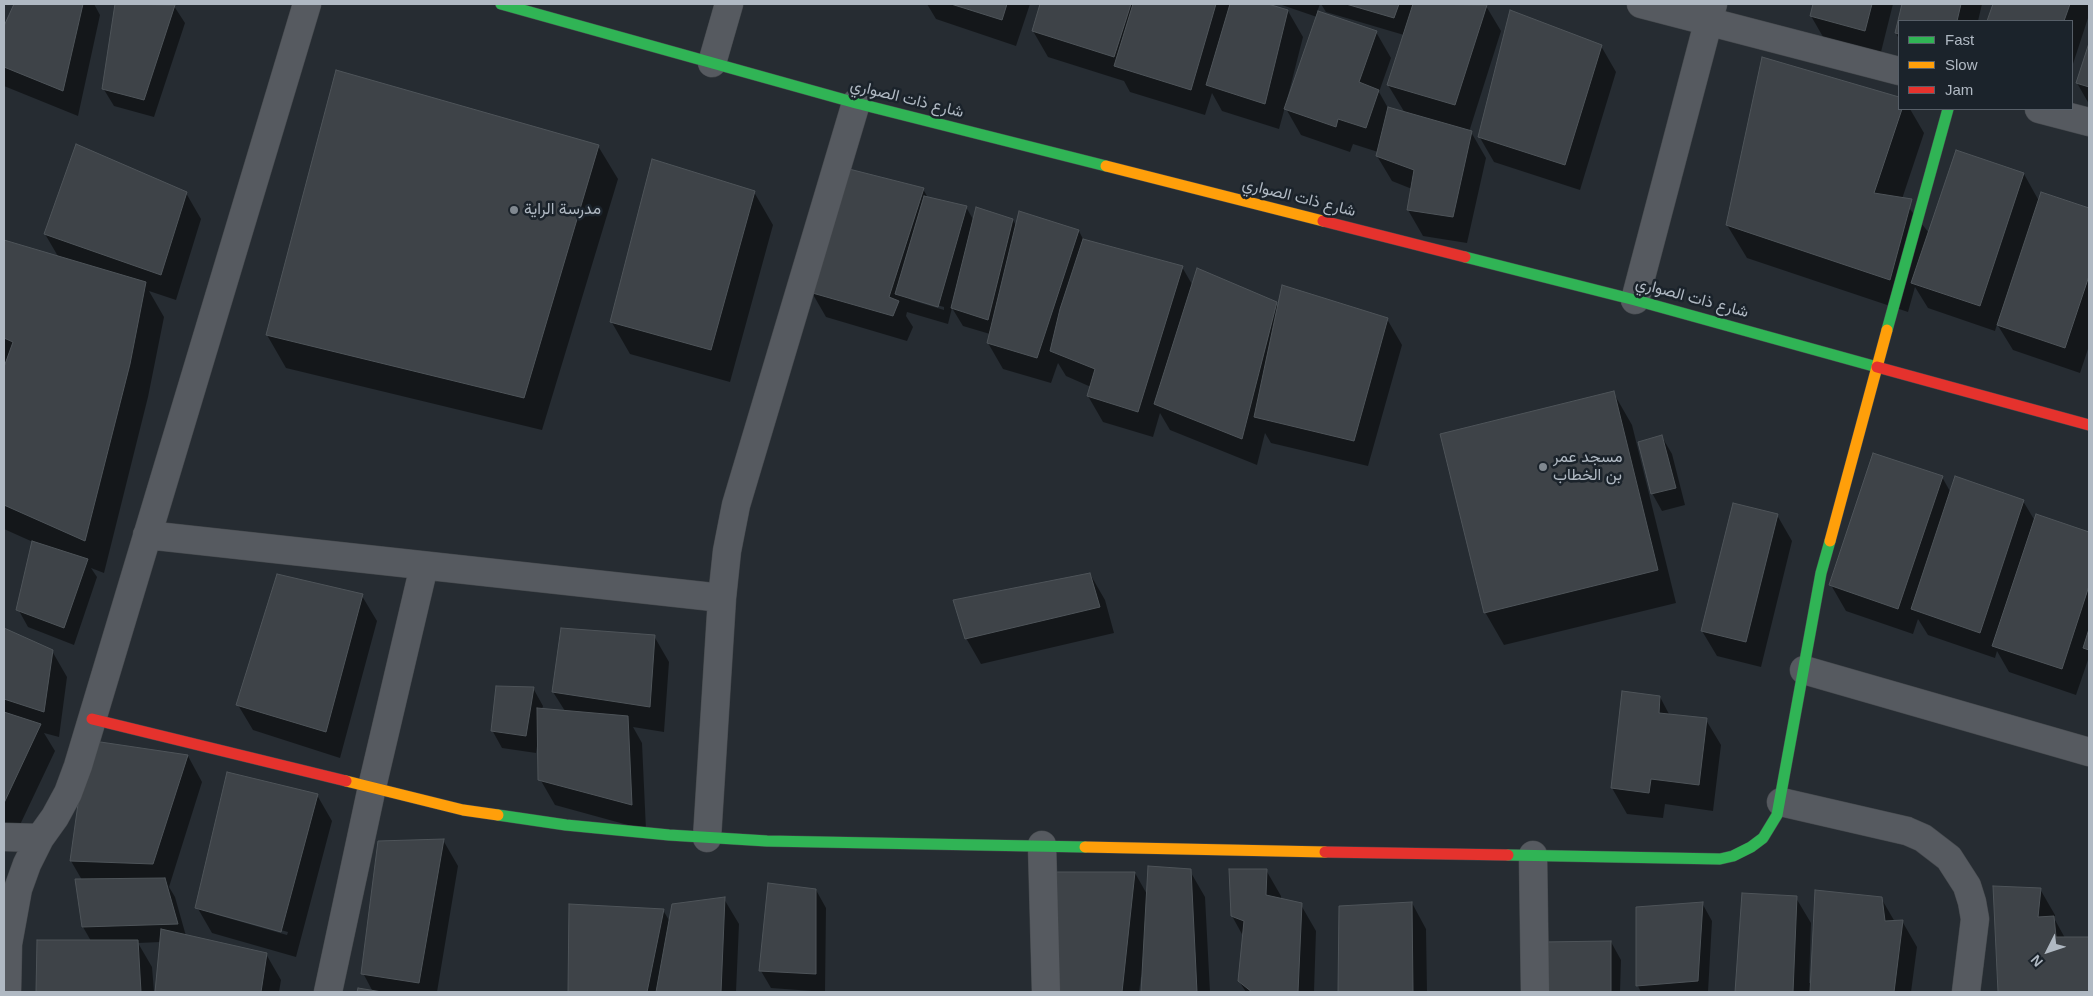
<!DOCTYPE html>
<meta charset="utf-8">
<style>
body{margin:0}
#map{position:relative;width:2093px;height:996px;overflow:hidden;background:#262c32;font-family:Arial,sans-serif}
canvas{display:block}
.frame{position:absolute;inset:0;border:5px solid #b0b9c3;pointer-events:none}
.legend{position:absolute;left:1898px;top:20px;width:175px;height:90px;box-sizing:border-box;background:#1b232b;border:1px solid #575f68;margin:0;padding:6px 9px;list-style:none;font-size:15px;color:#b0b9c3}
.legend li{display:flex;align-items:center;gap:10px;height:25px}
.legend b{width:25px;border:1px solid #575f68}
.north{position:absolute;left:2023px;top:926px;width:50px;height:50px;-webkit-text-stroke:4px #1b232b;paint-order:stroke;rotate:229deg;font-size:14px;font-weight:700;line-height:20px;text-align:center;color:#b0b9c3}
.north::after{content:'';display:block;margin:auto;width:18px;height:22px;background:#b0b9c3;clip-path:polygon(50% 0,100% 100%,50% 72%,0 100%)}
</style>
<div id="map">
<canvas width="2093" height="996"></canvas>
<div class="frame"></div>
<ul class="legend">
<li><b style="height:6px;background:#30b455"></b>Fast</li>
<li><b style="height:6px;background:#ff9f0a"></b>Slow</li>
<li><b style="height:6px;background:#e5322d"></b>Jam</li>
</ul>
<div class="north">N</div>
</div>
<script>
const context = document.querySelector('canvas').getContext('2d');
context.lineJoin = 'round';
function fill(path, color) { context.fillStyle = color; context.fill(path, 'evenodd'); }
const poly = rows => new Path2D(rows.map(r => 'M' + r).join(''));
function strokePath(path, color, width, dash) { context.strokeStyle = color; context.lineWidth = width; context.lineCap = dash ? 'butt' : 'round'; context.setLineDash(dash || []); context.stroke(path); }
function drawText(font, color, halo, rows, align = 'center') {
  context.font = font + ' Arial,Vazirmatn,sans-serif'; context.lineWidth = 5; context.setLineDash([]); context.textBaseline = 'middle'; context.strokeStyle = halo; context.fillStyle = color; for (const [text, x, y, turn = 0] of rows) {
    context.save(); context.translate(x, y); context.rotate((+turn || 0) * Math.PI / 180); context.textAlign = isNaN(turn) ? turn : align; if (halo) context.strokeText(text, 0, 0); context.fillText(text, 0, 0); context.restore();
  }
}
fill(poly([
 [15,4,94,4,100,15,78,116,4,86,4,29],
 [116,4,165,4,174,6,185,23,154,117,114,106,103,88],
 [927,4,1030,4,1016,46,936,19],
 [1041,4,1264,4,1288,11,1303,37,1287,100,1289,100,1317,17,1279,4,1320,4,1317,12,1376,32,1391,58,1379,92,1388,108,1405,113,1388,85,1404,35,1326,12,1321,4,1479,4,1486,6,1501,31,1469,132,1471,132,1486,158,1467,243,1423,236,1408,210,1412,189,1392,181,1377,156,1378,152,1353,144,1350,152,1301,135,1285,107,1279,129,1222,111,1212,93,1205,115,1130,92,1124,81,1048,57,1033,31],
 [1815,4,1893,4,1880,56,1826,42,1811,16],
 [1904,4,1982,4,1978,21,1899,21,1899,39,1896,33],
 [1994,4,2089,4,2089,15,2072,67,2072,21,1989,21],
 [1601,46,1616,72,1580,190,1494,162,1479,136],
 [2089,46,2089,104,2077,83],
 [1763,59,1899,98,1899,109,1910,109,1924,133,1902,199,1929,233,2024,174,2039,201,2042,193,2089,209,2089,346,2080,373,2013,350,1997,324,1995,331,1928,308,1915,287,1908,312,1747,258,1727,225],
 [598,146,618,179,542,430,286,368,267,335],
 [923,189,928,198,966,207,974,221,1013,220,1017,227,1079,231,1084,241,1182,267,1193,286,1276,303,1279,308,1387,319,1402,345,1368,466,1271,443,1265,433,1257,465,1170,430,1160,413,1153,437,1103,422,1088,396,1091,387,1066,376,1058,363,1051,383,1003,369,988,343,990,334,963,326,952,308,948,324,907,312,906,316,913,327,907,341,826,317,811,291],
 [911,298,944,307,944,310,911,300],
 [754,192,773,225,730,382,630,354,611,321],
 [186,193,201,219,176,300,149,291,164,317,148,397,104,573,91,568,97,577,74,645,28,627,18,609,33,542,4,529,4,371,6,364,4,364,4,241,59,258,45,234],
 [1613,392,1632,425,1676,603,1504,645,1485,612],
 [1662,437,1672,454,1685,505,1662,511,1652,493],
 [1942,477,1951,493,2023,501,2035,521,2037,515,2089,533,2089,657,2076,695,2009,672,1997,651,1995,658,1928,635,1918,619,1913,634,1846,611,1831,585],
 [1777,515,1792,541,1761,667,1717,656,1702,631],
 [1090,574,1105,600,1114,633,981,664,966,638],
 [362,596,377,621,340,758,253,730,238,705],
 [4,629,52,651,67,677,59,737,44,733,55,751,18,829,4,824],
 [654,636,669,662,664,732,633,727,642,743,646,830,555,805,540,779,538,739,536,753,502,748,492,730,533,688,543,706,542,709,565,711,553,692],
 [1660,697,1670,716,1706,720,1721,745,1713,811,1665,804,1663,818,1627,814,1612,788],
 [188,756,202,782,169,887,175,897,186,936,266,954,281,980,279,992,156,992,161,942,138,943,152,967,154,992,37,992,38,941,91,941,83,927,77,880,82,880,71,861],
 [317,795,332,821,296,957,212,933,197,907],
 [214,912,288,932,287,935,214,914],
 [443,840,458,866,437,992,358,992,359,989,373,992,363,973],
 [1266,870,1281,896,1281,900,1301,905,1316,931,1314,992,1246,992,1239,981,1243,936,1232,916],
 [1190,871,1205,897,1210,992,1142,992,1143,977,1141,977,1139,992,1055,992,1135,873,1148,896],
 [1995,887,2040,889,2055,915,2055,920,2065,938,2089,939,2089,992,1999,992],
 [816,890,826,908,825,992,771,988,761,971],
 [1743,895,1796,898,1811,923,1809,983,1811,983,1881,898,1895,922,1902,921,1917,947,1911,992,1736,992],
 [724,899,739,924,736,992,570,992,570,906,663,910,670,922],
 [1412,903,1426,929,1427,992,1339,992,1340,908],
 [1702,903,1712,921,1708,992,1641,992,1638,986],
 [1611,942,1621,960,1620,992,1545,992]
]), '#0007');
const building = poly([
 [14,4,83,4,63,91,4,67,4,26,14,4],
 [115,4,175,5,144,100,102,89,115,4],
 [951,4,1007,4,1002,20,951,4],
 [1040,4,1131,4,1114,57,1032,31,1040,4],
 [1133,4,1216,4,1191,90,1114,66,1133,4],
 [1230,4,1268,4,1288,10,1265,104,1206,85,1230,4],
 [1346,4,1399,4,1394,18,1346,4],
 [1413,4,1487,5,1455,105,1387,85,1413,4],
 [1813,4,1872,4,1865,31,1810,16,1813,4],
 [1902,4,1961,4,1957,21,1899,21,1899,34,1895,33,1902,4],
 [1993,4,2070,4,2064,21,1987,21,1993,4],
 [1510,10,1602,45,1565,165,1478,137,1510,10],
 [1318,11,1377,31,1359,82,1379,90,1366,128,1338,119,1336,127,1284,109,1318,11],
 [2089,43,2089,87,2076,83,2089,43],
 [1762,57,1899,97,1899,109,1902,109,1874,193,1912,199,1890,280,1726,225,1762,57],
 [336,70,599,145,524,398,266,335,336,70],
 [1388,107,1472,131,1453,217,1407,210,1414,170,1376,156,1388,107],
 [76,144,187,192,161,275,44,234,76,144],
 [1956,150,2024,173,1980,306,1911,283,1956,150],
 [652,159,755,191,711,350,610,322,652,159],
 [845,168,924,188,889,297,899,301,893,316,809,292,845,168],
 [2041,192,2089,208,2089,276,2065,348,1997,325,2041,192],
 [924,196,967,206,938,307,895,294,924,196],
 [976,207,1013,219,988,320,951,308,976,207],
 [1019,211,1079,230,1037,358,987,343,1019,211],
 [1083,239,1183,266,1138,412,1087,396,1095,369,1050,351,1060,309,1083,239],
 [4,240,146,282,130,364,85,541,4,505,4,367,13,342,4,338,4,240],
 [1197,268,1277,302,1242,439,1154,404,1197,268],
 [1282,285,1388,318,1354,441,1254,417,1282,285],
 [1614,391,1658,570,1484,613,1440,434,1614,391],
 [1662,435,1676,488,1651,494,1638,442,1662,435],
 [1873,453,1943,476,1898,609,1829,585,1873,453],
 [1955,476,2024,500,1980,633,1911,609,1955,476],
 [1733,503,1778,514,1746,642,1701,631,1733,503],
 [2036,514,2089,532,2089,586,2062,669,1992,646,2036,514],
 [32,541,88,559,64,628,16,610,32,541],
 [1090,573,1100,607,965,639,953,600,1090,573],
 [277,574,363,594,326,732,236,705,277,574],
 [4,628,53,650,44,712,4,699,4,628],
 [561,628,655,635,650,707,552,692,561,628],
 [2089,629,2089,650,2083,648,2089,629],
 [496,686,534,687,526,736,491,731,496,686],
 [1622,691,1660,696,1659,713,1707,718,1699,785,1651,779,1649,793,1611,788,1622,691],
 [537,708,628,716,632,805,538,780,537,708],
 [4,712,41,724,4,803,4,712],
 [87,740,188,755,153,864,70,861,87,740],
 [227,772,318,794,281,932,195,908,227,772],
 [444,839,419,983,361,974,378,841,444,839],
 [1148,866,1191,869,1197,992,1141,992,1148,866],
 [1229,869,1267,869,1266,895,1302,903,1298,992,1252,992,1238,981,1244,921,1231,916,1229,869],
 [1055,872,1135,872,1122,992,1053,992,1055,872],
 [165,878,178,924,82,927,75,879,165,878],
 [768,883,816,889,816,974,759,971,768,883],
 [1993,886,2041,888,2038,917,2054,916,2056,937,2089,937,2089,992,1998,992,1993,886],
 [1815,890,1882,897,1885,921,1903,920,1894,992,1810,992,1815,890],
 [1742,893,1797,896,1793,992,1735,992,1742,893],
 [725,897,721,992,656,992,672,904,725,897],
 [1412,902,1413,992,1338,992,1339,906,1412,902],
 [1703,902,1698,981,1636,986,1636,907,1703,902],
 [569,904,664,909,647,992,568,992,569,904],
 [161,929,267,953,261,992,155,992,161,929],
 [37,940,138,940,141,992,36,992,37,940],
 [1611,941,1611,992,1544,992,1542,942,1611,941],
 [358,988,382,992,357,992,358,988]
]);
fill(building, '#3e4348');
strokePath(building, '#4e5459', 1);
const street = poly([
 [1641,4,1899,71],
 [712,63,729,4],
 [2039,109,2089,122],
 [1635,300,1713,4],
 [147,535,722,598],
 [1804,670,2089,752],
 [1781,802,1907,831,1923,838,1949,858,1967,886,1972,902,1975,919,1966,992],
 [4,837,40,838],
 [707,838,722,598,727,551,736,505,856,103],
 [1042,845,1046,992],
 [1533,855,1535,992],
 [7,992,8,944,18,889,27,864,40,838,55,817,68,793,78,766,307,4],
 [328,992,372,787,424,566]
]);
const fast = poly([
 [501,4,856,103,1106,166],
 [1465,257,1635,300,1877,367],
 [1887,330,1948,109],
 [498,815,566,825,669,835,767,841,1085,847],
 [1508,855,1720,859,1733,856,1751,847,1763,838,1777,815,1821,573,1830,541]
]);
const slow = poly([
 [1106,166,1323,221],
 [1830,541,1887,330],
 [346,781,463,810,498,815],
 [1085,847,1325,852]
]);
const jam = poly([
 [1323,221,1465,257],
 [1877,367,2089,425],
 [92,719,346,781],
 [1325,852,1508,855]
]);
strokePath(street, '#44484c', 29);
strokePath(fast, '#44484c', 12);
strokePath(slow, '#44484c', 12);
strokePath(jam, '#44484c', 12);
strokePath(street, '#565a60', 28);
strokePath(fast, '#30b455', 11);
strokePath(slow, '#ff9f0a', 11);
strokePath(jam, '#e5322d', 11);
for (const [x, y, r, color] of [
 [514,210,5,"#808890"],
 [1543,467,5,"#808890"]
]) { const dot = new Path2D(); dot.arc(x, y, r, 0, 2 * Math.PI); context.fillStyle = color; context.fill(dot); strokePath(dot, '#1b232b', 2); }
drawText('16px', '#b0b9c3', '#1b232b', [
 ["شارع ذات الصواري",907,99,14],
 ["شارع ذات الصواري",1299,198,14],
 ["شارع ذات الصواري",1692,298,15]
]);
drawText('16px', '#b0b9c3', '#1b232b', [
 ["مدرسة الراية",524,210],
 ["مسجد عمر",1553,458],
 ["بن الخطاب",1553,476]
], 'left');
</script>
